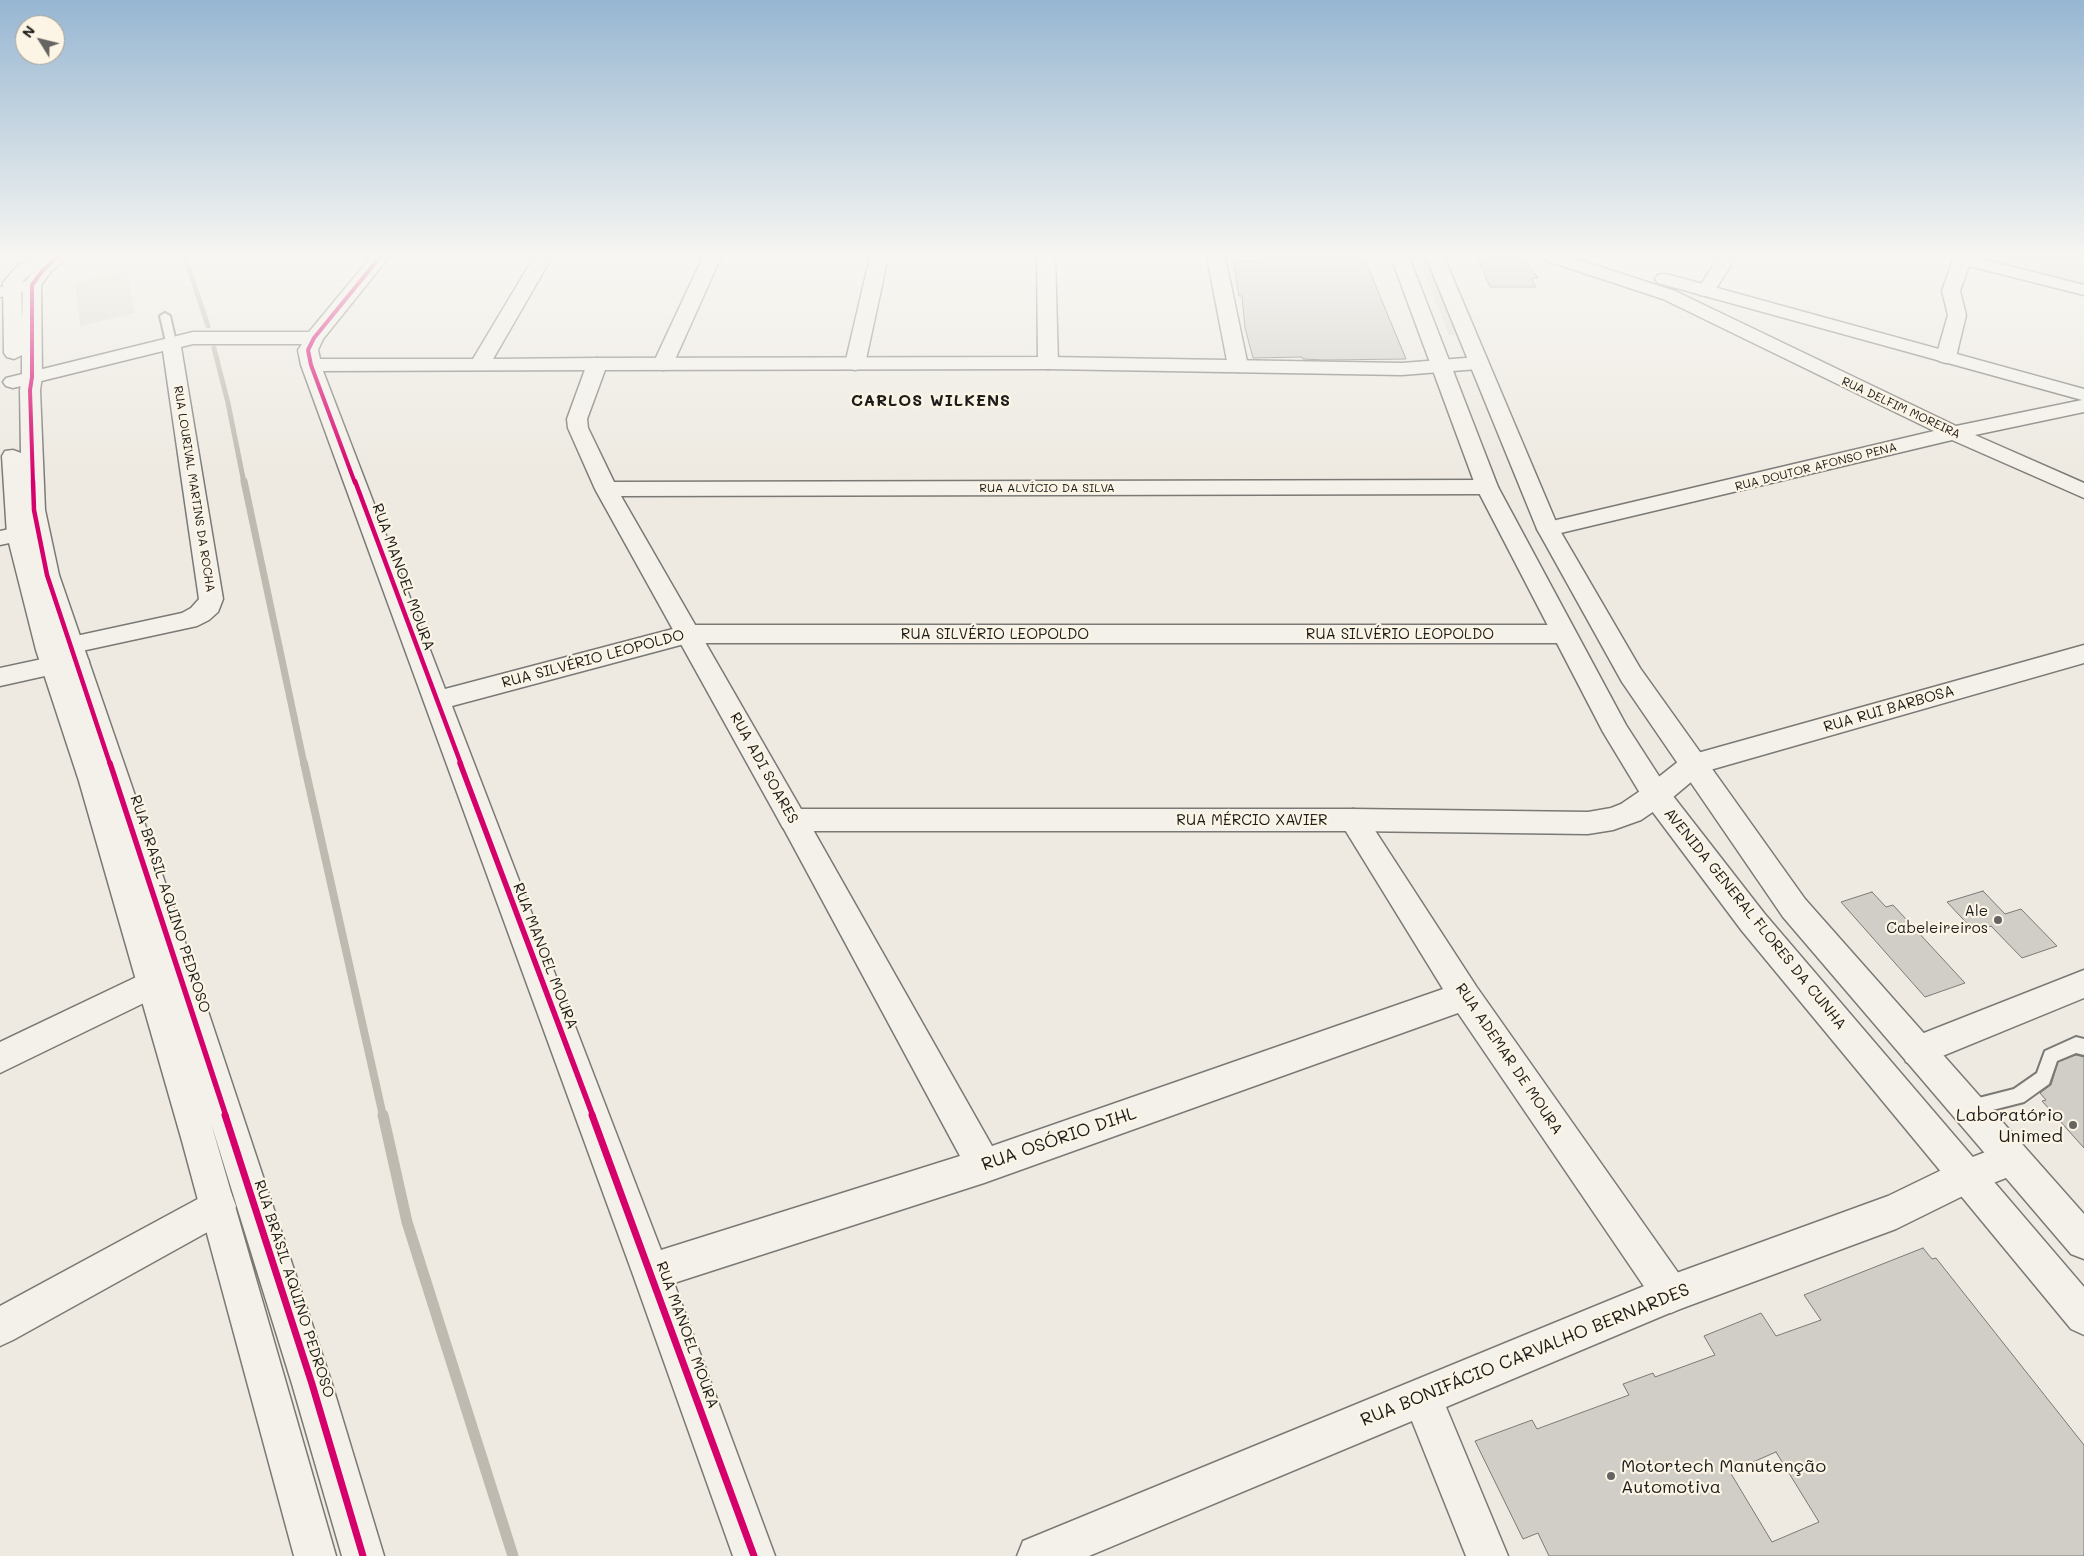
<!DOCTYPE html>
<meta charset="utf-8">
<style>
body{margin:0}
#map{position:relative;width:2084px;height:1556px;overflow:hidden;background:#eeeae2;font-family:Mali,sans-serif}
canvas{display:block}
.north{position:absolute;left:15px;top:15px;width:50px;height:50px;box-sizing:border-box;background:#fcf5e5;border:1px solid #a29e95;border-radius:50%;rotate:306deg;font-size:14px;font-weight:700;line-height:20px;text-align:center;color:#1c1c1c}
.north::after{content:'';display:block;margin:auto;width:18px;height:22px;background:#666461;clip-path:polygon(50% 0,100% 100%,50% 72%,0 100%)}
</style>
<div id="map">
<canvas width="2084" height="1556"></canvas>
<div class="north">N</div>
</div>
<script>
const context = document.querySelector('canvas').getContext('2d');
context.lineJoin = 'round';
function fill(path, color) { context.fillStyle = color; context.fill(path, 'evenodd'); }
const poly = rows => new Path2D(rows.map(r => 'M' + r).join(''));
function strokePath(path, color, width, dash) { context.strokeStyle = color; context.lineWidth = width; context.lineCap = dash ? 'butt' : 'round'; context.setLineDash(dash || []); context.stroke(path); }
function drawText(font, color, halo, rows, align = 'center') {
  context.font = font + ' Mali,sans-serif'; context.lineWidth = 4.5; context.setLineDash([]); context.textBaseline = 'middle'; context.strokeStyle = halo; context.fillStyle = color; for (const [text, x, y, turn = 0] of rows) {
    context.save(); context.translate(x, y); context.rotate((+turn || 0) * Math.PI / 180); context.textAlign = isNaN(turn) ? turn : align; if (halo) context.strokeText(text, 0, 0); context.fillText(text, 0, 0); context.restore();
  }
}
fill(poly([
 [1981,257,2084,257,2084,285,1981,258]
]), '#e0dbd0');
fill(poly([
 [1418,257,1427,257,1459,335,1449,335],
 [127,271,135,313,80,326,75,282]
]), '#dfdbd0');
strokePath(poly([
 [185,257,208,326],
 [214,348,228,403,244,483]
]), '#bebab0', 5);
strokePath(poly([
 [244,481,304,764]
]), '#bebab0', 7);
strokePath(poly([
 [304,763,383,1116]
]), '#bebab0', 8);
strokePath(poly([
 [383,1115,407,1222,513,1556]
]), '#bebab0', 11);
const building = poly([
 [1259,257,1359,257,1359,260,1365,260,1406,359,1325,360,1303,359,1302,357,1253,358,1245,328,1242,296,1239,296,1233,261,1260,261,1259,257],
 [1477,257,1523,257,1538,278,1531,278,1536,287,1490,287,1477,257],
 [1983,891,2005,914,2021,909,2057,946,2022,958,1991,926,1975,932,1947,902,1983,891],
 [1872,892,1886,907,1893,905,1965,983,1925,997,1841,902,1872,892],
 [2076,1055,2084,1057,2084,1148,2042,1101,2046,1100,2040,1093,2051,1085,2058,1062,2076,1055],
 [1923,1248,1932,1259,1936,1258,2084,1445,2084,1556,1549,1556,1538,1533,1523,1539,1475,1441,1532,1420,1537,1429,1629,1395,1623,1384,1653,1373,1655,1377,1715,1355,1704,1336,1761,1313,1776,1336,1821,1320,1804,1295,1923,1248],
 [1776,1452,1819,1522,1772,1542,1730,1472,1776,1452]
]);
fill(building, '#d1cec8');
strokePath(building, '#7a7975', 1);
const service = poly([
 [165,313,170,316,176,342,171,345,166,342,160,316,165,313],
 [2076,1037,2084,1039,2084,1055,2076,1053,2057,1061,2049,1084,2024,1102,1969,1116,1963,1114,1961,1108,1963,1102,2014,1089,2037,1073,2045,1051,2076,1037]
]);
const minor = poly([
 [371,257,389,257,323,339,318,350,320,359,473,359,534,257,552,257,493,359,597,358,604,360,607,364,604,368,597,370,323,371,445,689,688,625,1563,625,1572,628,1575,634,1572,640,1563,643,688,643,452,706,661,1250,960,1156,779,820,783,812,793,809,803,812,992,1146,1443,989,1339,820,1343,812,1353,809,1363,812,1476,986,1684,1281,1690,1294,1684,1307,1671,1313,1658,1307,1458,1013,984,1183,674,1283,775,1556,733,1556,632,1272,301,365,298,350,302,344,193,344,181,347,223,599,218,612,209,620,197,626,77,652,85,655,89,661,85,667,0,686,0,668,70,653,62,651,59,645,62,639,182,613,191,608,199,599,163,351,13,388,6,386,3,382,6,378,193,332,309,332,371,257],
 [703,257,721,257,673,364,670,368,663,370,656,368,653,364,703,257],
 [870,257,888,257,865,364,862,368,855,370,848,368,845,364,870,257],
 [1037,257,1055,257,1058,363,1055,367,1048,369,1041,367,1038,363,1037,257],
 [1207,257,1225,257,1248,366,1245,370,1238,372,1231,370,1228,366,1207,257],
 [1954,257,1974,257,2084,285,2084,295,1969,266,1960,291,1966,315,1956,357,1953,361,1946,363,1939,361,1936,357,1948,315,1942,291,1954,257],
 [32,280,38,281,41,285,38,289,0,297,0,287,32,280],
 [38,523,46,525,49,530,46,535,0,545,0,531,38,523],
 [172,960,183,964,188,974,183,984,0,1073,0,1042,172,960],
 [2084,970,2084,998,1918,1066,1906,1062,1902,1051,1906,1040,2084,970],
 [218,1188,231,1193,236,1206,231,1219,13,1340,0,1346,0,1306,218,1188]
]);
const tertiary = poly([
 [33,257,67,257,49,274,41,285,42,377,40,390,45,510,59,575,171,900,332,1384,384,1556,342,1556,292,1384,211,1123,336,1556,294,1556,182,1141,79,781,36,650,7,535,2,456,5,451,13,450,21,453,20,390,22,377,22,355,14,359,7,357,4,353,3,283,18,265,33,257],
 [33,271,23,285,22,320,21,283,33,271],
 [1718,257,1736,257,1712,295,1706,296,1700,295,1697,291,1718,257],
 [1048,357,1402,363,1478,357,1485,359,1488,363,1485,367,1478,369,1402,375,1048,369,605,370,587,419,588,428,614,482,1487,480,1495,482,1498,487,1495,492,1487,494,621,496,801,809,1353,809,1588,812,1611,808,1621,804,1646,787,1684,757,1694,754,2084,645,2084,663,1703,772,1666,803,1641,820,1613,830,1588,834,1353,831,793,831,783,828,595,489,568,428,567,419,587,364,590,360,597,358,1048,357],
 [2012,1142,2024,1147,2029,1159,2024,1171,1975,1190,1896,1229,1672,1312,1446,1407,1508,1556,1466,1556,1412,1421,1089,1556,1017,1556,1023,1541,1671,1275,1888,1196,1954,1164,2012,1142]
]);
const secondary = poly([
 [1544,257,1570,257,1675,291,1956,426,2082,400,1658,283,1655,279,1658,275,1664,274,1670,275,2084,389,2084,412,1975,435,2084,483,2084,498,1952,440,1548,536,1540,534,1537,529,1540,524,1548,522,1934,431,1663,299,1547,261,1544,257]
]);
const primary = poly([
 [1391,257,1409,257,1498,487,1626,725,1666,787,1764,913,2084,1287,2084,1335,2071,1329,1742,931,1646,803,1603,732,1476,487,1391,257],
 [1426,257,1444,257,1559,529,1640,668,1805,899,2084,1214,2084,1259,2071,1254,1783,917,1622,682,1537,529,1426,257]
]);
strokePath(service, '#7a7975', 4);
strokePath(minor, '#7a7975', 3);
strokePath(tertiary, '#7a7975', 3);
strokePath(secondary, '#7a7975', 3);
strokePath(primary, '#7a7975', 3);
fill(service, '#f4f1ea');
fill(minor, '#f4f1ea');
fill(tertiary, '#f4f1ea');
fill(secondary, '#f4f1ea');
fill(primary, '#f4f1ea');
strokePath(poly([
 [33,483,30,390,32,377,32,285,43,270,58,257],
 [355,483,311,365,308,350,314,338,380,257]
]), '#d6006c', 4);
strokePath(poly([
 [33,481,34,510,47,575,110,764],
 [355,481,461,764]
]), '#d6006c', 4.5);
strokePath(poly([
 [110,763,226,1116],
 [460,763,593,1116]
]), '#d6006c', 5.5);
strokePath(poly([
 [225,1115,312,1384,363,1556],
 [592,1115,754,1556]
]), '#d6006c', 7);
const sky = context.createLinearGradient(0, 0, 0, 475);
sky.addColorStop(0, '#97b6d2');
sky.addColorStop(0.54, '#f7f6f2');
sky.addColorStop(1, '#f7f6f200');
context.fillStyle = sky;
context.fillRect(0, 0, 2084, 475);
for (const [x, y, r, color] of [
 [1998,920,5,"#666461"],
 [2073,1125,5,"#666461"],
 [1611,1476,5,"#666461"]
]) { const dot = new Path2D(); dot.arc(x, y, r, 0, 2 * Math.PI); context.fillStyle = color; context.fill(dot); strokePath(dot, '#fcf5e5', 2); }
drawText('12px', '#1c1c1c', '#fcf5e5', [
 ["RUA DELFIM MOREIRA",1901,408,25],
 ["RUA DOUTOR AFONSO PENA",1816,467,-14],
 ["RUA ALVÍCIO DA SILVA",1047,488],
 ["RUA LOURIVAL MARTINS DA ROCHA",194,489,81]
]);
drawText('15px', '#1c1c1c', '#fcf5e5', [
 ["RUA MANOEL MOURA",403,577,70],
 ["RUA SILVÉRIO LEOPOLDO",995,634],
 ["RUA SILVÉRIO LEOPOLDO",1400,634],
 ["RUA SILVÉRIO LEOPOLDO",593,659,-15],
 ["RUA RUI BARBOSA",1889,709,-16],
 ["RUA ADI SOARES",764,768,61],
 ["RUA MÉRCIO XAVIER",1252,820],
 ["RUA BRASIL AQUINO PEDROSO",170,904,72],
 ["AVENIDA GENERAL FLORES DA CUNHA",1755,919,51],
 ["RUA MANOEL MOURA",545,956,69],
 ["RUA ADEMAR DE MOURA",1509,1059,56],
 ["RUA BRASIL AQUINO PEDROSO",294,1289,72],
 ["RUA MANOEL MOURA",687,1335,70]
]);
drawText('15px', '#1c1c1c', '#fcf5e5', [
 ["Ale",1988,911],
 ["Cabeleireiros",1988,928]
], 'right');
context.letterSpacing = '1px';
drawText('bold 16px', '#1c1c1c', '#fcf5e5', [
 ["CARLOS WILKENS",931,401]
]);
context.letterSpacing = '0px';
drawText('18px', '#1c1c1c', '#fcf5e5', [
 ["Laboratório",2063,1115],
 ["Unimed",2063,1136],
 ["Motortech Manutenção",1621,1466,"left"],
 ["Automotiva",1621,1487,"left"]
], 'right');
drawText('18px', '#1c1c1c', '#fcf5e5', [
 ["RUA OSÓRIO DIHL",1059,1139,-19],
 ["RUA BONIFÁCIO CARVALHO BERNARDES",1525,1355,-22]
]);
</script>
